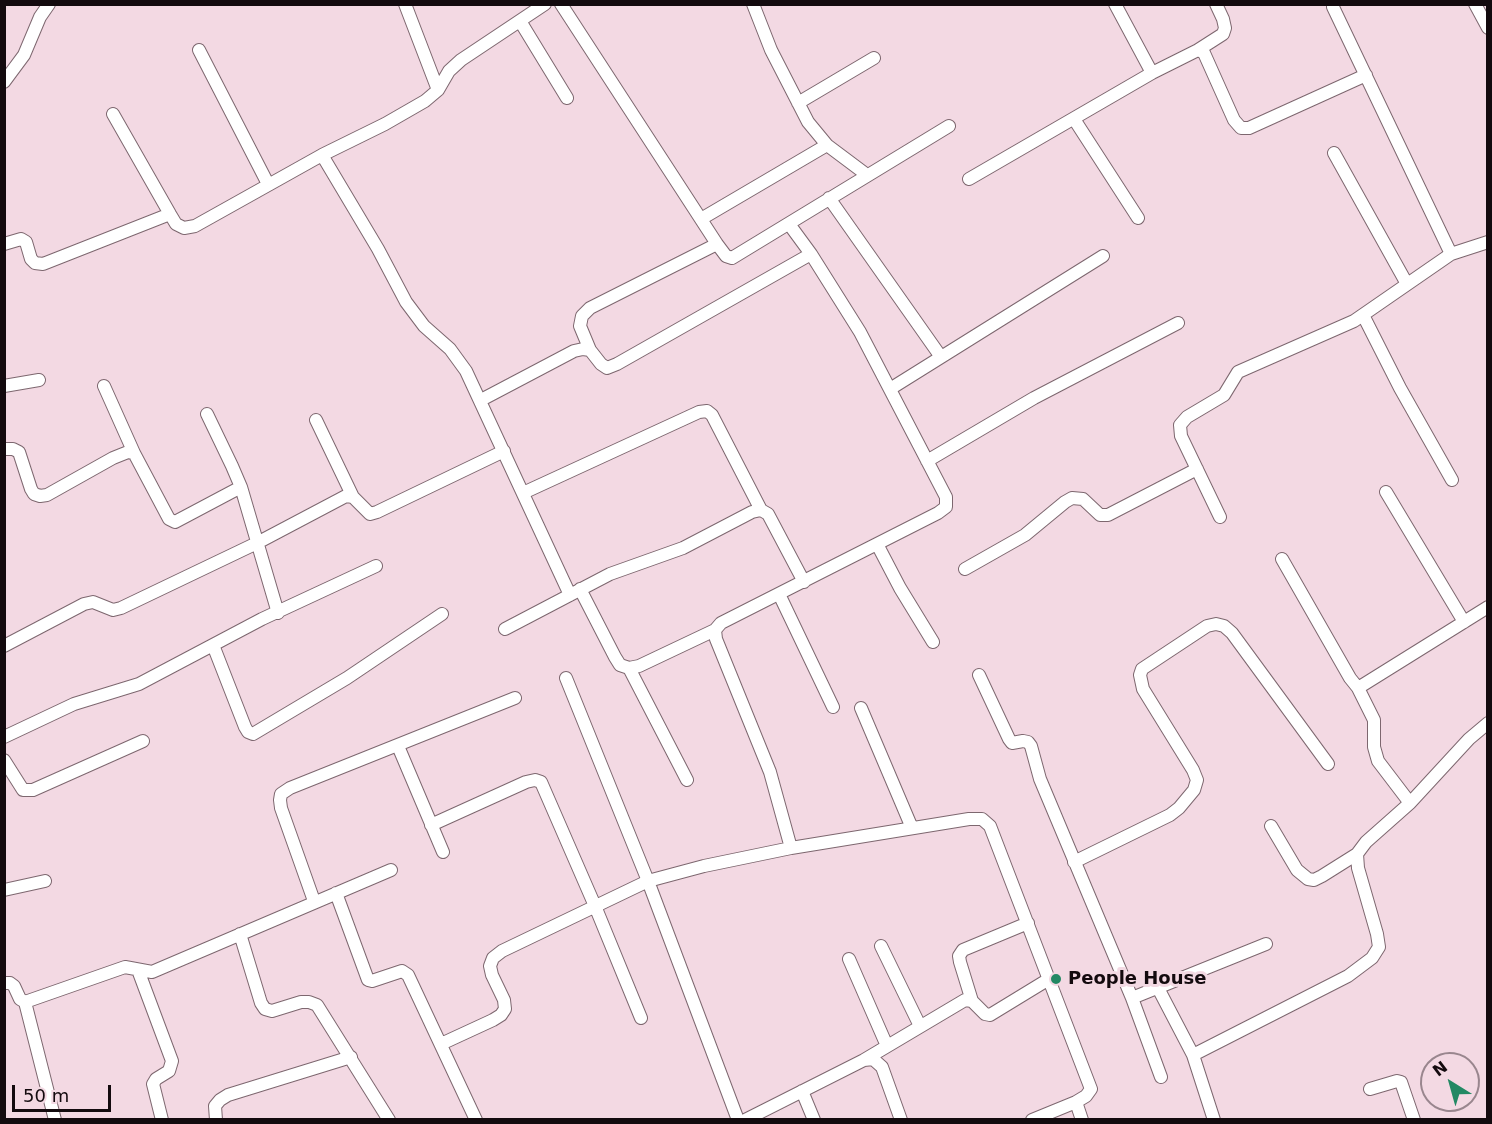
<!DOCTYPE html>
<style>
body{margin:0}
#map{position:relative;width:1492px;height:1124px;overflow:hidden;background:#f3d9e3;font-family:"DejaVu Sans",sans-serif}
canvas{display:block}
.frame{position:absolute;inset:0;border:6px solid #130a0e;pointer-events:none}
.north{position:absolute;left:1420px;top:1052px;width:60px;height:60px;box-sizing:border-box;background:#f3d9e3;border:2px solid #99868e;border-radius:50%;rotate:323deg;font-size:16px;font-weight:700;line-height:24px;text-align:center;color:#130a0e}
.north::after{content:'';display:block;margin:auto;width:21px;height:27px;background:#238964;clip-path:polygon(50% 0,100% 100%,50% 72%,0 100%)}
.scale{position:absolute;left:12px;top:1085px;width:99px;height:27px;box-sizing:border-box;border:3px solid #130a0e;border-top:0;padding-left:8px;font-size:18px;line-height:21px;white-space:nowrap;color:#130a0e;-webkit-text-stroke:4px #f3d9e3;paint-order:stroke}
</style>
<div id="map">
<canvas width="1492" height="1124"></canvas>
<div class="frame"></div>
<div class="north">N</div>
<div class="scale">50 m</div>
</div>
<script>
const context = document.querySelector('canvas').getContext('2d');
context.lineJoin = 'round';
const poly = rows => new Path2D(rows.map(r => 'M' + r).join(''));
function strokePath(path, color, width, dash) { context.strokeStyle = color; context.lineWidth = width; context.lineCap = dash ? 'butt' : 'round'; context.setLineDash(dash || []); context.stroke(path); }
function drawText(font, color, halo, rows, align = 'center') {
  context.font = font + ' "DejaVu Sans",sans-serif'; context.lineWidth = 6; context.setLineDash([]); context.textBaseline = 'middle'; context.strokeStyle = halo; context.fillStyle = color; for (const [text, x, y, turn = 0] of rows) {
    context.save(); context.translate(x, y); context.rotate((+turn || 0) * Math.PI / 180); context.textAlign = isNaN(turn) ? turn : align; if (halo) context.strokeText(text, 0, 0); context.fillText(text, 0, 0); context.restore();
  }
}
const street = poly([
 [405,4,438,90],
 [561,4,717,244,726,256,732,258,949,126],
 [753,4,771,50,808,122,827,145,867,175],
 [1115,4,1152,73],
 [1475,4,1488,28],
 [1333,7,1451,254],
 [520,21,567,98],
 [199,50,268,184],
 [1198,50,1223,34,1225,28,1223,19,1216,4],
 [4,82,24,55,40,17,49,4],
 [798,103,874,58],
 [113,114,170,214,176,224,184,228,195,226,322,155,385,124,425,101,438,90,449,71,461,60,545,4],
 [1074,119,1138,218],
 [1334,153,1407,284],
 [322,155,378,249,406,302,424,326,450,349,466,371,570,595],
 [969,179,1152,73,1198,50,1204,53,1234,120,1241,128,1249,128,1366,75],
 [829,198,941,357],
 [701,219,827,145],
 [789,224,811,254,860,332,946,497,946,507,938,513,721,623,715,630,716,639,770,772,791,848],
 [4,244,21,239,26,242,31,259,35,263,43,264,170,214],
 [1363,315,1400,388,1452,480],
 [590,350,580,326,582,316,590,308,717,244],
 [4,386,39,380],
 [104,386,134,453],
 [890,389,1103,256],
 [481,400,574,351,583,349,590,350,601,364,607,368,617,364,811,254],
 [207,414,232,466,241,487,278,613],
 [316,420,353,497],
 [4,449,13,449,19,452,31,489,34,494,40,496,47,495,113,458,128,452,134,453,169,519,175,522,241,487],
 [927,461,1034,398,1178,323],
 [1386,492,1464,622],
 [523,493,699,412,707,411,712,415,761,510],
 [1220,517,1181,436,1180,425,1187,417,1224,395,1238,372,1354,321,1451,254,1488,242],
 [877,544,900,588,933,642],
 [1282,559,1350,678,1358,688,1374,720,1374,747,1378,761,1410,803],
 [965,569,1025,535,1065,502,1072,498,1083,499,1100,515,1108,515,1197,469],
 [580,589,615,657,620,665,629,668,639,666,715,630],
 [779,594,833,707],
 [505,629,610,574,683,548,752,512,761,510,768,514,804,582],
 [213,645,245,727,248,732,253,734,347,678,442,614],
 [4,646,84,604,93,602,113,610,121,608,257,543,346,496,353,497,370,514,377,512,504,451],
 [629,668,687,780],
 [979,675,1009,739,1012,743,1023,741,1028,742,1031,746,1040,779,1132,998,1161,1077],
 [566,678,648,881,738,1120],
 [1358,688,1488,607],
 [861,708,912,828],
 [4,737,74,704,139,684,262,619,376,566],
 [398,746,443,852],
 [4,760,23,790,33,790,143,741],
 [431,825,526,782,535,780,541,782,595,906,641,1018],
 [1271,826,1297,870,1308,879,1314,880,1322,876,1357,854],
 [1074,862,1170,815,1179,808,1194,790,1197,780,1193,770,1143,689,1140,675,1142,669,1207,626,1216,624,1224,626,1232,633,1328,764],
 [4,890,45,881],
 [336,893,368,980,372,981,402,971,408,975,476,1120],
 [314,901,281,808,280,800,281,794,290,788,515,698],
 [240,934,261,1003,265,1009,272,1011,301,1002,309,1002,317,1005,389,1120],
 [881,946,920,1026],
 [849,959,887,1046],
 [138,970,172,1061,169,1071,156,1079,153,1084,162,1120],
 [4,983,10,983,14,986,20,999,25,1002,125,967,152,972,391,870],
 [1158,988,1193,1055,1214,1120],
 [1132,998,1266,944],
 [972,1001,960,962,959,956,963,950,1028,923],
 [25,1002,55,1120],
 [441,1044,493,1020,501,1015,505,1009,504,1000,492,975,490,966,493,958,502,951,648,881,704,866,791,848,969,819,982,819,990,826,1091,1089,1086,1096,1076,1102,1032,1120],
 [1193,1055,1348,976,1372,958,1379,947,1377,934,1358,868,1357,854,1366,842,1410,803,1469,739,1488,723],
 [864,1060,965,1000,972,1001,985,1014,990,1015,1049,979],
 [1370,1089,1397,1081,1401,1082,1414,1120],
 [802,1091,814,1120],
 [1076,1102,1082,1120],
 [216,1120,215,1106,220,1100,228,1095,351,1057],
 [745,1120,864,1060,873,1059,882,1067,901,1120]
]);
strokePath(street, '#7d676f', 14);
strokePath(street, '#fff', 12);
for (const [x, y, r, color] of [
 [1056,979,6,"#238964"]
]) { const dot = new Path2D(); dot.arc(x, y, r, 0, 2 * Math.PI); context.fillStyle = color; context.fill(dot); strokePath(dot, '#f3d9e3', 2); }
drawText('bold 18px', '#130a0e', '#f3d9e3', [
 ["People House",1068,979]
], 'left');
</script>
